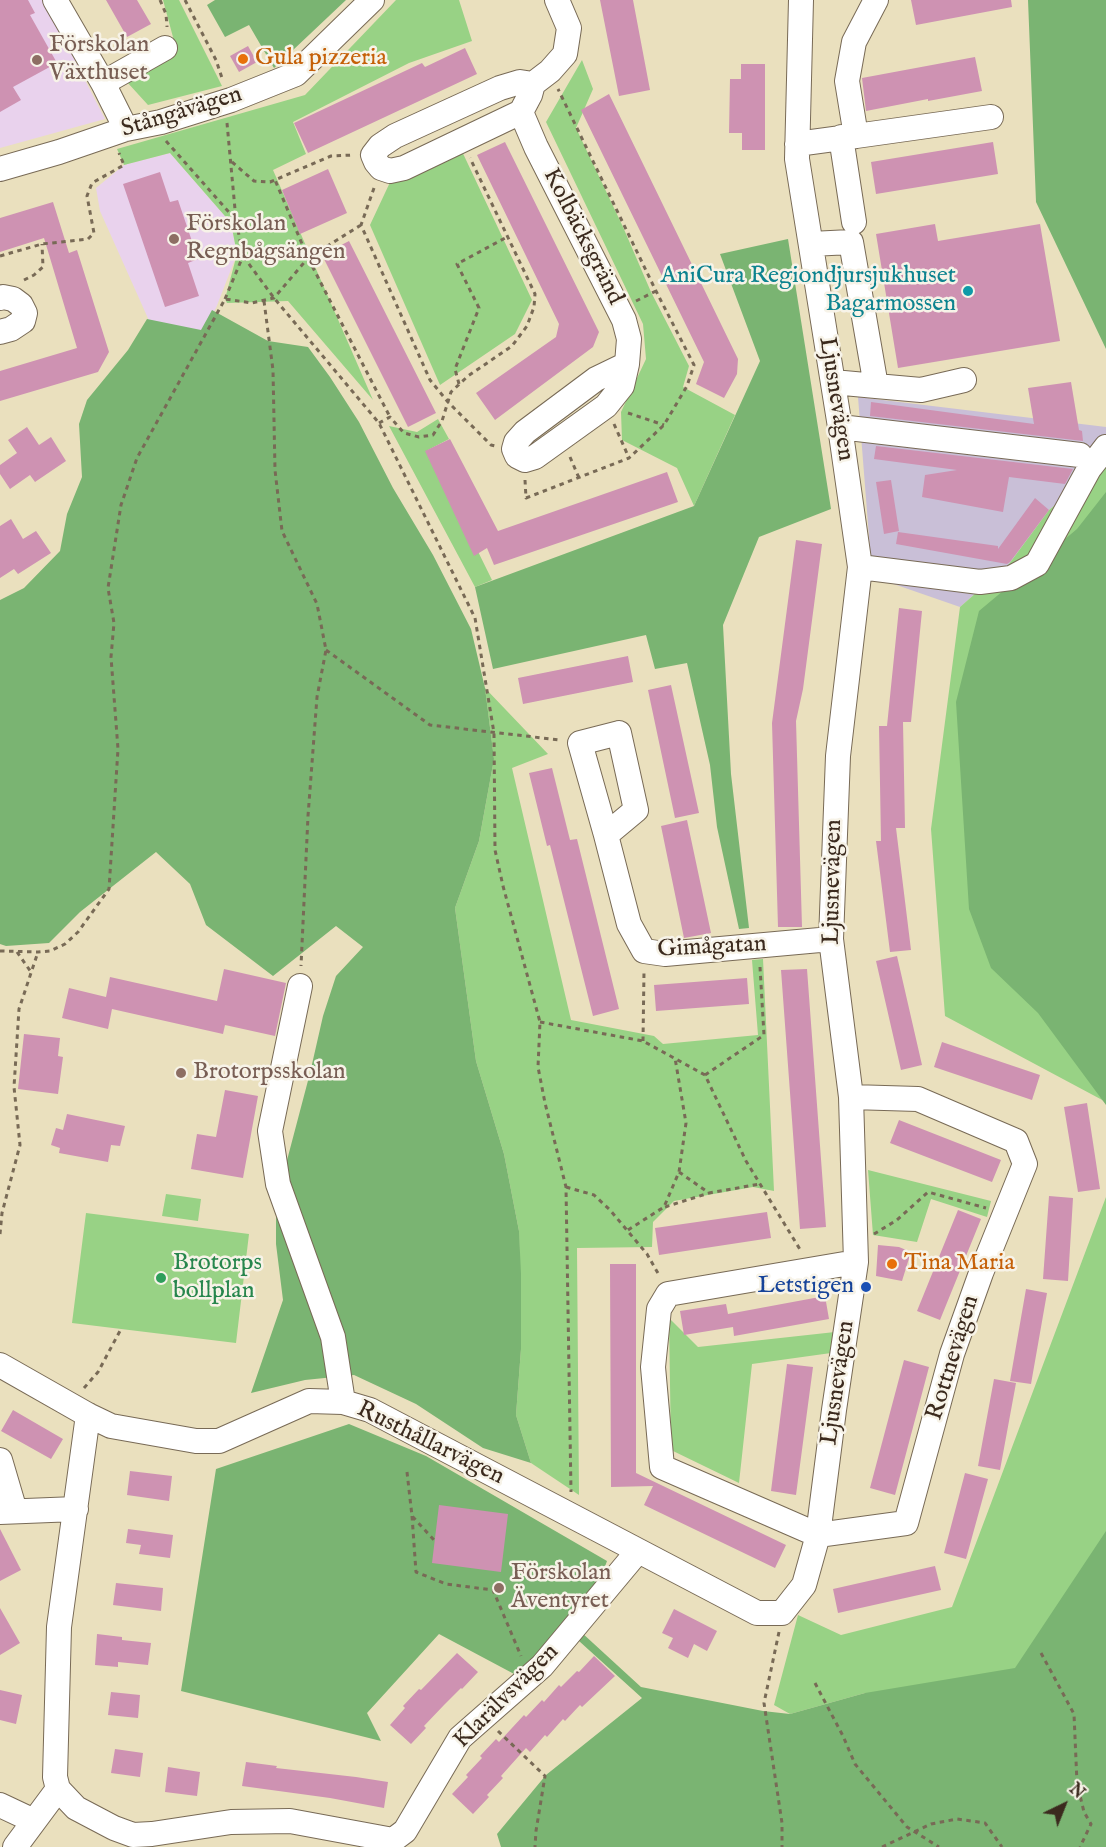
<!DOCTYPE html>
<meta charset="utf-8">
<style>
body{margin:0}
#map{position:relative;width:1106px;height:1847px;overflow:hidden;background:#eae0be;font-family:"IM FELL English",serif}
canvas{display:block}
.north{position:absolute;left:1034px;top:1775px;width:60px;height:60px;-webkit-text-stroke:4px #f7f3e8;paint-order:stroke;rotate:43deg;font-size:16px;font-weight:700;line-height:24px;text-align:center;color:#3b2a1e}
.north::after{content:'';display:block;margin:auto;width:21px;height:27px;background:#3b2a1e;clip-path:polygon(50% 0,100% 100%,50% 72%,0 100%)}
</style>
<div id="map">
<canvas width="1106" height="1847"></canvas>
<div class="north">N</div>
</div>
<script>
const context = document.querySelector('canvas').getContext('2d');
context.lineJoin = 'round';
function fill(path, color) { context.fillStyle = color; context.fill(path, 'evenodd'); }
const poly = rows => new Path2D(rows.map(r => 'M' + r).join(''));
function strokePath(path, color, width, dash) { context.strokeStyle = color; context.lineWidth = width; context.lineCap = dash ? 'butt' : 'round'; context.setLineDash(dash || []); context.stroke(path); }
function drawText(font, color, halo, rows, align = 'center') {
  context.font = font + ' "IM FELL English",serif'; context.lineWidth = 5; context.setLineDash([]); context.textBaseline = 'middle'; context.strokeStyle = halo; context.fillStyle = color; for (const [text, x, y, turn = 0] of rows) {
    context.save(); context.translate(x, y); context.rotate((+turn || 0) * Math.PI / 180); context.textAlign = isNaN(turn) ? turn : align; if (halo) context.strokeText(text, 0, 0); context.fillText(text, 0, 0); context.restore();
  }
}
fill(poly([
 [0,0,44,0,105,119,0,148],
 [170,153,231,223,237,254,216,308,197,340,155,334,100,211,96,188,124,165]
]), '#e9d2ed');
fill(poly([
 [858,397,1106,427,1106,436,1073,491,1049,510,1009,564,960,607,885,581,871,562]
]), '#c9bfd7');
fill(poly([
 [163,0,179,0,222,86,148,105,127,82,177,52],
 [396,0,459,0,472,41,409,63,293,122,306,154,273,170,373,400,288,301,227,303,225,299,237,254,231,223,170,153,124,165,117,149,305,95],
 [582,60,593,89,576,128,623,227,651,292,689,366,683,387,735,415,694,506,677,468,622,440,621,412,646,359,643,324,546,122],
 [459,145,532,300,515,334,440,385,370,225,392,178],
 [438,419,449,439,428,450,492,580,475,587,389,426,417,432],
 [1106,436,1106,1102,945,1016,931,829,960,607,1009,564,1049,510,1073,491],
 [485,688,548,754,512,768,571,1020,654,1036,663,1044,758,1035,752,960,763,959,774,1191,753,1187,674,1201,653,1222,652,1247,577,1248,579,1495,531,1463,516,1415,521,1349,519,1231,504,1154,476,1061,455,908,479,841,494,759],
 [868,1170,991,1201,987,1217,931,1199,917,1242,873,1235],
 [166,1194,201,1199,198,1221,162,1216],
 [1106,1197,1106,1847,865,1693,790,1714,774,1705,798,1615,841,1635,952,1607],
 [86,1213,249,1234,236,1343,72,1323],
 [669,1318,698,1347,835,1332,831,1353,752,1364,739,1483,671,1450]
]), '#98d285');
fill(poly([
 [215,0,346,0,274,68,249,25,225,37,207,5],
 [1028,0,1106,0,1106,349,1036,202],
 [788,239,831,509,759,537,723,625,731,774,749,928,739,929,717,827,710,765,687,663,655,669,646,635,493,669,475,587,694,506,760,361,720,254],
 [212,310,268,341,308,347,330,377,359,422,393,488,433,555,471,629,485,688,494,759,479,841,455,908,476,1061,504,1154,519,1231,521,1274,521,1349,516,1415,531,1463,483,1448,416,1404,354,1375,305,1380,251,1393,283,1300,276,1244,276,1202,310,1073,323,1016,336,976,363,947,336,926,273,976,206,925,190,884,156,852,80,912,49,943,6,946,0,944,0,600,24,588,60,551,67,514,82,477,79,424,87,400,128,350,147,319,201,330],
 [1106,492,1106,1105,1038,1013,991,968,969,909,956,702,979,611,1077,529],
 [349,1424,426,1456,607,1561,581,1632,641,1687,763,1711,790,1714,865,1693,1015,1668,1106,1531,1106,1847,501,1847,497,1834,546,1775,642,1698,579,1641,531,1683,439,1634,367,1713,381,1741,181,1691,216,1469]
]), '#7ab472');
fill(poly([
 [0,0,28,0,35,13,30,15,57,63,13,87,21,100,0,112],
 [106,0,137,0,151,24,127,37],
 [600,0,633,0,650,90,619,96],
 [911,0,1011,0,1012,7,916,25],
 [248,46,257,62,239,72,230,56],
 [465,48,477,74,308,153,294,123,422,63,425,67],
 [975,57,982,91,928,101,928,99,866,111,862,78],
 [741,64,765,64,765,150,742,150,742,133,729,133,730,79,741,79],
 [609,94,738,359,737,374,724,398,696,384,704,362,581,110],
 [505,142,599,332,593,347,495,420,476,393,556,337,559,324,477,155],
 [993,142,998,174,876,194,871,162],
 [328,169,347,213,300,234,282,190],
 [160,172,170,202,178,200,198,259,188,263,199,296,165,307,123,184],
 [53,202,69,253,77,250,109,352,98,372,0,401,0,371,77,348,44,238,0,252,0,218],
 [935,224,938,241,1040,224,1060,341,898,368,876,234],
 [349,241,436,413,408,427,322,255],
 [1071,382,1079,430,1082,431,1083,441,870,416,871,402,1034,424,1028,388],
 [27,427,39,445,51,437,66,461,35,482,30,475,10,489,0,474,0,465,17,453,8,440],
 [450,439,498,531,667,472,678,502,494,565,487,548,474,556,425,451],
 [876,446,1073,469,1065,484,1009,477,1003,512,922,497,925,475,957,470,874,459],
 [891,480,899,531,884,534,876,482],
 [1035,498,1049,510,1010,562,1007,564,896,544,898,532,998,546,998,549],
 [11,519,23,539,36,531,51,553,18,574,14,569,0,578,0,526],
 [796,540,822,544,803,689,796,721,802,927,778,927,772,723],
 [899,608,922,611,911,722,903,722,905,828,896,828,911,950,890,952,876,841,881,841,879,726,887,726],
 [628,656,633,682,523,704,518,678],
 [671,685,699,813,675,818,648,690],
 [552,768,570,840,577,839,619,1009,593,1016,550,845,547,846,529,773],
 [687,820,711,933,684,938,661,826],
 [897,956,922,1065,901,1070,876,961],
 [224,969,286,983,275,1036,225,1025,223,1034,112,1009,108,1029,62,1018,69,988,106,997,110,977,217,1001],
 [807,969,826,1227,800,1229,781,970],
 [747,978,749,1004,656,1011,654,985],
 [24,1034,60,1038,58,1056,63,1057,58,1094,18,1089],
 [942,1042,1040,1075,1032,1100,934,1067],
 [225,1090,258,1096,243,1178,191,1169,197,1134,216,1137],
 [1087,1103,1100,1189,1078,1192,1064,1107],
 [67,1114,125,1126,120,1146,111,1145,108,1162,59,1153,60,1148,51,1145,56,1128,63,1130],
 [899,1120,1001,1160,992,1182,890,1143],
 [1049,1196,1073,1198,1068,1281,1043,1279],
 [958,1210,981,1219,940,1320,917,1311],
 [767,1212,771,1238,659,1255,655,1228],
 [878,1245,899,1247,911,1252,902,1281,876,1276],
 [610,1264,636,1264,636,1473,786,1545,775,1568,644,1505,653,1486,611,1487],
 [1026,1289,1047,1293,1031,1384,1010,1381],
 [825,1296,829,1319,734,1336,733,1327,684,1335,680,1311,726,1304,728,1314],
 [904,1360,929,1367,895,1495,870,1488],
 [787,1364,813,1367,796,1495,771,1491],
 [994,1379,1016,1383,1000,1470,978,1466],
 [13,1410,63,1439,51,1459,1,1431],
 [130,1471,172,1476,169,1501,127,1495],
 [965,1473,988,1479,966,1559,944,1553],
 [439,1505,508,1514,501,1572,432,1563],
 [0,1529,21,1570,0,1581],
 [128,1529,173,1535,170,1558,139,1554,141,1545,126,1543],
 [935,1566,941,1590,838,1613,833,1589],
 [116,1583,163,1588,161,1611,113,1605],
 [0,1608,20,1643,0,1655],
 [674,1609,717,1631,707,1651,694,1644,688,1658,668,1648,673,1638,662,1633],
 [97,1634,122,1637,122,1640,151,1643,148,1665,118,1662,118,1667,95,1665],
 [457,1653,478,1672,462,1689,461,1688,444,1705,424,1726,426,1728,411,1744,390,1725,405,1708,403,1706,419,1689,421,1690],
 [594,1656,615,1676,582,1707,580,1705,565,1721,563,1719,547,1737,545,1735,530,1752,526,1748,501,1776,503,1778,487,1795,489,1797,473,1814,452,1794,468,1777,466,1775,482,1758,480,1756,496,1739,499,1742,524,1715,526,1717,542,1700,544,1702,559,1685,561,1687,577,1671,579,1672],
 [0,1690,22,1695,16,1724,0,1720],
 [111,1692,140,1695,138,1718,108,1715],
 [115,1749,143,1753,140,1777,111,1773],
 [246,1762,277,1766,276,1768,356,1777,388,1782,384,1808,330,1798,242,1786],
 [168,1767,200,1772,197,1796,165,1792]
]), '#ce92b2');
const minor = poly([
 [55,0,103,83,126,129],
 [103,83,165,48],
 [533,84,520,82,500,88,395,136,380,146,373,155,376,162,381,168,390,171,404,168,521,112,530,95,533,84,550,71,565,54,569,28,557,0],
 [521,112,536,147,624,320,629,339,627,364,622,386,606,406,535,457,525,460,517,456,514,449,516,442,525,432,596,379,627,364],
 [856,136,991,117],
 [841,137,854,222],
 [797,144,856,136,847,81,854,42,876,0],
 [0,169,59,152,126,129,161,122,231,100,296,74,372,0],
 [811,244,851,242,876,386,833,382],
 [0,298,3,297,13,299,21,305,25,313,23,321,11,329,0,332],
 [876,386,921,390,964,380],
 [840,427,1080,455],
 [860,567,980,582,1011,578,1037,564,1089,469,1106,447],
 [606,835,636,810,619,733,580,743,606,835,629,924,644,951,665,954,831,939],
 [300,986,270,1131,278,1184,333,1337,343,1402],
 [851,1097,918,1099,1016,1141,1025,1164,981,1273,952,1354,906,1523,818,1535,662,1467,653,1367,659,1309,668,1294,856,1262],
 [0,1365,88,1415,111,1426,196,1441,219,1441,309,1401,343,1402,370,1410,757,1613,782,1613,804,1585,818,1535,834,1410,856,1262,851,1097,831,939,838,756,860,567,840,427,797,159,801,0],
 [88,1415,59,1627,55,1777,58,1789,76,1808,114,1828,133,1835,152,1834,231,1822,290,1821,393,1840,405,1831,460,1738,542,1666,638,1551],
 [0,1460,15,1511],
 [0,1512,76,1509],
 [0,1805,34,1821],
 [15,1847,58,1789]
]);
strokePath(minor, '#786a56', 26);
strokePath(poly([
 [160,0,166,14,167,27],
 [185,0,216,60,223,81],
 [227,123,236,220,243,256,274,298,379,423,475,618,494,733,495,850,503,886,540,1022,538,1067,545,1103,566,1187,571,1492],
 [166,141,235,219],
 [232,162,254,181,270,182,331,156,353,155],
 [374,188,361,225,430,380,448,402,491,445,495,446],
 [361,225,308,258,390,417],
 [0,256,42,244,88,239,94,233,87,196,92,183,124,165,119,153],
 [24,280,34,275,43,267,42,244],
 [225,299,243,256],
 [264,301,273,370,275,470,282,531,317,604,326,650,317,697,308,816,301,966],
 [636,301,656,291],
 [459,384,455,369,479,308,457,264,507,237],
 [628,413,664,425],
 [379,423,390,417,404,433,419,437,433,435,442,421,451,392,468,376,512,346,527,326,534,307,535,294,470,158],
 [614,424,629,458],
 [570,457,579,478],
 [525,480,526,498,629,458,664,425,687,386,694,365,656,291,558,89],
 [326,650,430,725,560,740],
 [0,951,38,952,50,951,65,944,78,932,109,889,118,749,111,657,114,623,108,588,121,505,137,458,225,299,252,303,274,298,308,258,275,180],
 [17,952,31,972],
 [540,1022,643,1041,705,1075,746,1161,801,1251],
 [643,1041,644,971],
 [705,1075,764,1035,760,967],
 [679,1172,709,1193,760,1184],
 [566,1187,594,1195,610,1210,647,1254,659,1275],
 [665,1207,709,1193],
 [628,1230,664,1207,679,1172,686,1123,675,1058],
 [0,1234,2,1213,20,1145,14,1087,19,1009,38,952],
 [874,1234,897,1220,928,1192,986,1208],
 [84,1388,98,1372,121,1329],
 [407,1472,412,1516,434,1540],
 [412,1516,416,1572,446,1584,493,1590,521,1656],
 [779,1632,764,1703,782,1823,782,1847],
 [1041,1653,1074,1714,1077,1783,1084,1812,1091,1824,1080,1847],
 [815,1683,843,1736,855,1764,907,1827,939,1847],
 [498,1731,545,1776,536,1831,535,1847],
 [882,1847,931,1824,957,1819,985,1823,1002,1847]
]), '#786a56', 3, [4.5, 4.5]);
strokePath(minor, '#fff', 24);
for (const [x, y, r, color] of [
 [243,59,6,"#e8710a"],
 [37,60,6,"#8d6e63"],
 [174,239,6,"#8d6e63"],
 [968,291,6,"#0f9aa8"],
 [181,1073,6,"#8d6e63"],
 [892,1264,6,"#e8710a"],
 [161,1278,6,"#2e9e5b"],
 [866,1287,6,"#1a4fb4"],
 [499,1588,6,"#8d6e63"]
]) { const dot = new Path2D(); dot.arc(x, y, r, 0, 2 * Math.PI); context.fillStyle = color; context.fill(dot); strokePath(dot, '#f7f3e8', 2); }
drawText('24px', '#785e54', '#f7f3e8', [
 ["Förskolan",49,46],
 ["Växthuset",49,74],
 ["Förskolan",186,225],
 ["Regnbågsängen",186,253],
 ["Brotorpsskolan",193,1073],
 ["Förskolan",511,1574],
 ["Äventyret",511,1602]
], 'left');
drawText('24px', '#c56008', '#f7f3e8', [
 ["Gula pizzeria",255,59],
 ["Tina Maria",904,1264]
], 'left');
drawText('24px', '#3b2a1e', '#f7f3e8', [
 ["Stångåvägen",182,113,-17],
 ["Kolbäcksgränd",582,237,63],
 ["Ljusnevägen",835,399,81],
 ["Ljusnevägen",834,882,-89],
 ["Gimågatan",712,948,-3],
 ["Rottnevägen",954,1358,-73],
 ["Ljusnevägen",839,1383,-82],
 ["Rusthållarvägen",430,1444,26],
 ["Klarälvsvägen",507,1697,-45]
]);
drawText('24px', '#0d838f', '#f7f3e8', [
 ["AniCura Regiondjursjukhuset",956,277],
 ["Bagarmossen",956,305]
], 'right');
drawText('24px', '#27864d', '#f7f3e8', [
 ["Brotorps",173,1264],
 ["bollplan",173,1292]
], 'left');
drawText('24px', '#164399', '#f7f3e8', [
 ["Letstigen",854,1287]
], 'right');
</script>
